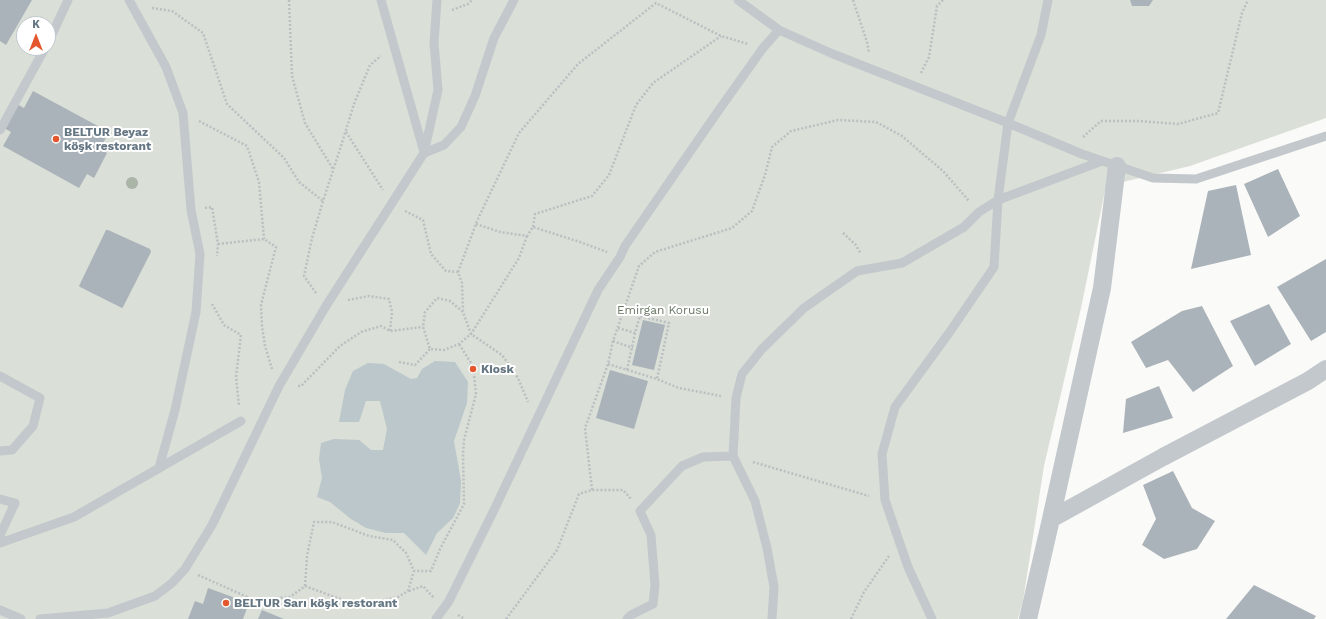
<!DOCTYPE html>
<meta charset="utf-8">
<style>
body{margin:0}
#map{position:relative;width:1326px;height:619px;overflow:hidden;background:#fafaf8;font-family:"Work Sans",sans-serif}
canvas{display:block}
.north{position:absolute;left:16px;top:16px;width:40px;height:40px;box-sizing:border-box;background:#fff;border:1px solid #c1c8cd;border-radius:50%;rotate:0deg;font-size:11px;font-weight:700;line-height:16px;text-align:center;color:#657683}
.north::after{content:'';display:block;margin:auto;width:14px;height:18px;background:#e4572e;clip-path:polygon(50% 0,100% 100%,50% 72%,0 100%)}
</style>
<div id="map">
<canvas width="1326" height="619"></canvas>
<div class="north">K</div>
</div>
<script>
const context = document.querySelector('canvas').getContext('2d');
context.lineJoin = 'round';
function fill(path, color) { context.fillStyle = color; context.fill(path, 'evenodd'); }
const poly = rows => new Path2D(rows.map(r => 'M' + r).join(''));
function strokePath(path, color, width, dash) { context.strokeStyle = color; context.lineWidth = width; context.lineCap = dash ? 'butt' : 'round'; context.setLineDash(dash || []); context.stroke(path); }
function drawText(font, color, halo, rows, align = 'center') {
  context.font = font + ' "Work Sans",sans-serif'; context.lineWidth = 4; context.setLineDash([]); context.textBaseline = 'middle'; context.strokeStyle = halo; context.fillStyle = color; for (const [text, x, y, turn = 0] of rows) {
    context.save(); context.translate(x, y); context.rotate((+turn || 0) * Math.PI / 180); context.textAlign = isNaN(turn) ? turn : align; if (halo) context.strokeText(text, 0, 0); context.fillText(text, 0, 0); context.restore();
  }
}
fill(poly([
 [0,0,1326,0,1326,118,1190,166,1106,186,1081,308,1044,466,1023,601,1018,619,0,619],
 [24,24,48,24,48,48,24,48]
]), '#dadfd7');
fill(poly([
 [435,361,455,362,468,382,467,403,454,441,461,481,460,503,453,518,437,533,426,555,404,533,386,533,366,528,351,519,330,502,317,497,322,478,319,459,321,443,334,439,359,440,371,450,383,450,387,429,380,401,366,401,359,422,339,422,345,390,353,371,368,363,384,364,411,379,417,378,422,369]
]), '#bbc7cb');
fill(poly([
 [0,0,32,0,6,45,0,41],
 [1130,0,1153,0,1149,6,1132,6],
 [33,91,109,132,100,149,107,153,94,178,87,174,79,188,3,146,11,132,4,128,17,104,24,108],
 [1278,169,1300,216,1268,237,1244,184],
 [1236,185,1251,255,1191,269,1208,191],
 [106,230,108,230,150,249,151,252,123,307,122,308,80,287,79,286],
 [1326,259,1326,332,1311,341,1277,287],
 [1269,304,1291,344,1255,366,1230,321],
 [1202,306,1233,366,1193,392,1168,360,1146,368,1131,342,1182,311],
 [643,320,665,325,654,370,632,365],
 [610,370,648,381,634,429,596,418],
 [1159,386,1173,418,1123,433,1126,399],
 [1173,471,1192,508,1215,521,1197,549,1164,559,1142,545,1156,519,1143,485],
 [1254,585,1316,616,1314,619,1226,619],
 [208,588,249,603,243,619,188,619,195,601,203,604],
 [262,610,284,619,258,619]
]), '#aab3b9');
strokePath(poly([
 [289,0,292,76,305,123,333,169],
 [853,0,867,42,869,53],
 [152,8,172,11,203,33,227,104,284,158,299,182,323,201],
 [452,10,468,4,472,0],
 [921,73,929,57,937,6,943,0],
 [199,121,247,146,259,182,264,239],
 [346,132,383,190],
 [1083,137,1101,121,1139,121,1178,124,1218,113,1242,13,1248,0],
 [205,208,212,207,218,244,217,256],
 [405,211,423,220,431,254,446,271,458,272,462,283,463,312],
 [476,224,500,232,527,236,533,227,580,242,607,252],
 [533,227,535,214,592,196,609,175,636,105,653,83,721,36],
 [843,233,855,244,861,254],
 [527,236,519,258,471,334,459,344,444,350,430,349,423,327,425,312,437,298,450,301,463,312,471,334,502,355,518,378,528,402],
 [218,244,264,239,276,247,261,305,262,326,265,346,272,369],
 [458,272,477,221,519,133,578,64,656,3,721,36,748,44],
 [316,293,304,276,312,238,323,201,341,146,354,104,370,65,381,56],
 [348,300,369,296,389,299,392,312,390,331],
 [212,304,224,325,241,335,236,377,239,406],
 [618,328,635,333],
 [613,341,633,348],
 [399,362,415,365,430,349],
 [608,364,657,379,679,388,721,396],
 [627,370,635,333,640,316,669,323,657,379],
 [298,386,301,386,340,346,361,332,381,326,390,331,423,327],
 [753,462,869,496],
 [592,490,585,428,608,364,613,341,639,266,655,252,732,228,752,211,765,175,772,147,791,131,838,120,876,122,902,136,943,171,969,201],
 [198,575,254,600,290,597,305,586,351,603,376,602,398,597,408,591,414,571],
 [305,586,307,556,314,522,332,522,369,536,393,540,406,553,414,571,431,571,440,549,464,504,463,454,464,440,476,394,473,366,459,344],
 [409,591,423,586,434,598],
 [458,615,465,619],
 [506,619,557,550,579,494,592,490,623,490,631,499],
 [851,619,864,592,889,556]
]), '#bbbfc2', 2.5, [2, 2]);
strokePath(poly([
 [129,0,166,67,183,113,191,210,200,254,196,312,175,410,159,468],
 [381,0,424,152],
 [738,0,779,30,833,54,1008,123,1082,154,1153,178,1196,179,1326,136],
 [48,43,68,0],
 [0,130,45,48],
 [424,153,444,145,461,127,475,96,494,38,514,0],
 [0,376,40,398,33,426,12,450,0,451],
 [0,499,15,503,0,535],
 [0,543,74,517,241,421],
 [0,610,21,619],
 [40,619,108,613,155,596,172,583,185,569,212,525,279,386,326,306,424,153,438,90,434,43,437,0],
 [436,619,449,601,494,510,598,290,620,257,625,246,714,117,763,48,779,30],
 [627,619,631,615,653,604,655,585,651,535,640,511,682,466,703,457,733,456],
 [772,619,774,587,767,548,755,501,733,456,736,398,742,374,762,349,804,308,857,271,902,263,964,227,979,212,998,200,1102,161],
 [932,619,908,567,885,500,882,454,895,407,949,333,994,267,998,200,1008,123,1041,35,1048,0]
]), '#c3c8cc', 9);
strokePath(poly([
 [1051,519,1102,288,1117,166],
 [1028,619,1051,519,1163,457,1308,381,1326,369]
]), '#c3c8cc', 18);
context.fillStyle = '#aab4a7';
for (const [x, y] of [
 [132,183]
]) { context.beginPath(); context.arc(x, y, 6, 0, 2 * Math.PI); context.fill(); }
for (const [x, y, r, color] of [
 [56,139,4,"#e4572e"],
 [473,369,4,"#e4572e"],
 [226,603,4,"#e4572e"]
]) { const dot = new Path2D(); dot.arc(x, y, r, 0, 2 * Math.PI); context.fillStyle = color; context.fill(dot); strokePath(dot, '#fff', 1.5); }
drawText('bold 12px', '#657683', '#fff', [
 ["BELTUR Beyaz",64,132],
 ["köşk restorant",64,146],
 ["Kiosk",481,369],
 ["BELTUR Sarı köşk restorant",234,603]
], 'left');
drawText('12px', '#687a64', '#fff', [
 ["Emirgan Korusu",663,310]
]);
</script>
